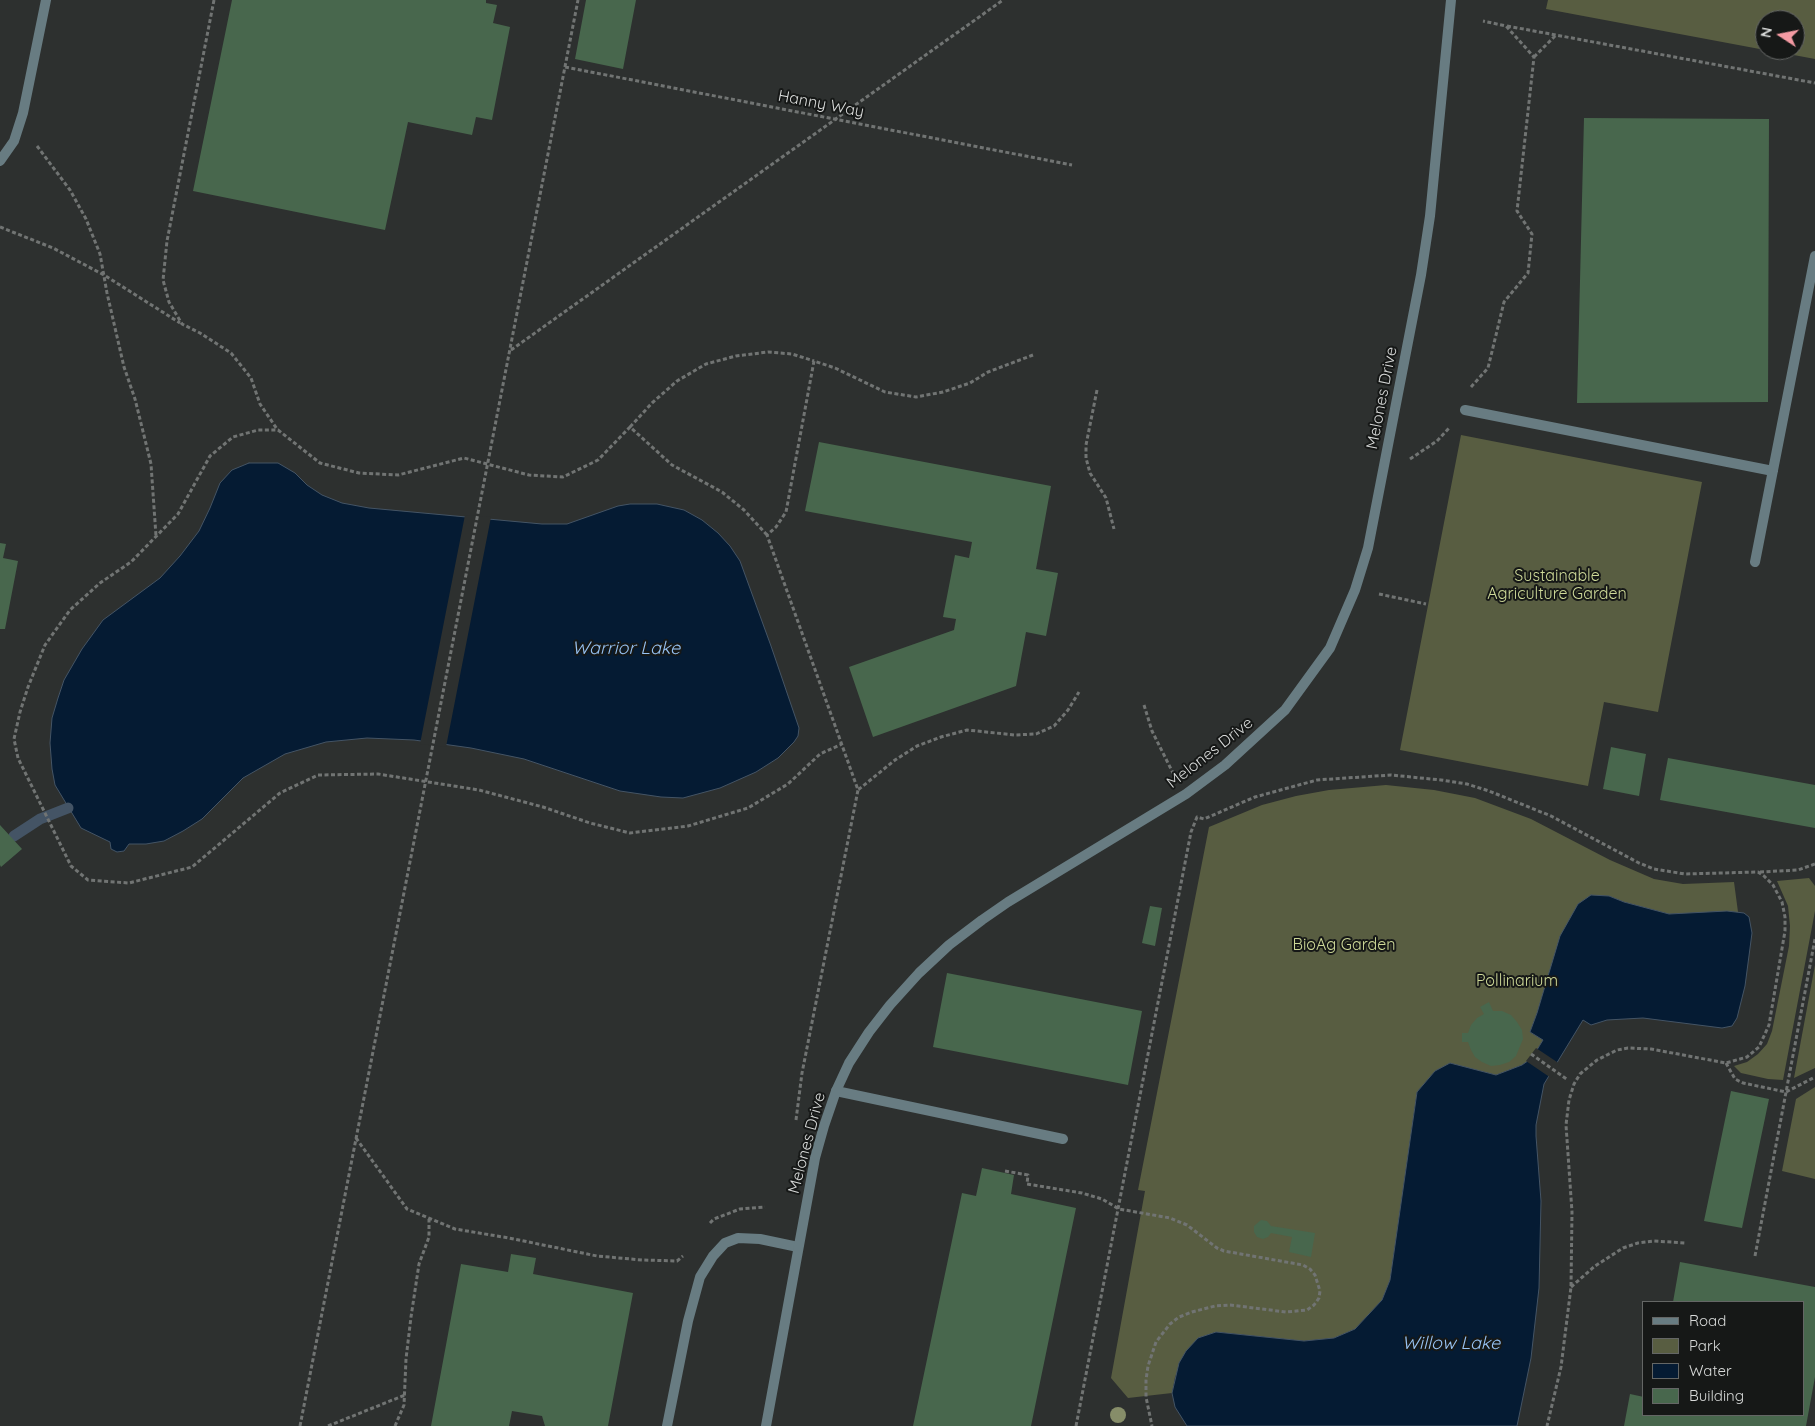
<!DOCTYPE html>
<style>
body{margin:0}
#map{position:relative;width:1815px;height:1426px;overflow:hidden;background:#2d302f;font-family:Quicksand,sans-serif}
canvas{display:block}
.legend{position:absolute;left:1642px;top:1301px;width:162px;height:115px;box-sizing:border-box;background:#161817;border:1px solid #646665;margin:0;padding:6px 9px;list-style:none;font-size:15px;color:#d8dad9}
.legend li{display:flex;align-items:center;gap:10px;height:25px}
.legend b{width:25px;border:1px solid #646665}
.north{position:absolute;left:1755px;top:10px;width:50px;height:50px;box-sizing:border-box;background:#161817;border:1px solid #646665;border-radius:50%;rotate:281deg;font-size:14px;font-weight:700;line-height:20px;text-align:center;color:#d8dad9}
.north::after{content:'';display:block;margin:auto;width:18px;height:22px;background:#f49aa3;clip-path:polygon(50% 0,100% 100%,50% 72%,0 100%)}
</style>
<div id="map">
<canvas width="1815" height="1426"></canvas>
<ul class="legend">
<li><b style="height:6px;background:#687c82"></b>Road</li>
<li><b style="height:14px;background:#585d41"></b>Park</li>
<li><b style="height:14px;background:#051b33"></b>Water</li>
<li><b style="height:14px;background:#48674d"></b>Building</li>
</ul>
<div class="north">N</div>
</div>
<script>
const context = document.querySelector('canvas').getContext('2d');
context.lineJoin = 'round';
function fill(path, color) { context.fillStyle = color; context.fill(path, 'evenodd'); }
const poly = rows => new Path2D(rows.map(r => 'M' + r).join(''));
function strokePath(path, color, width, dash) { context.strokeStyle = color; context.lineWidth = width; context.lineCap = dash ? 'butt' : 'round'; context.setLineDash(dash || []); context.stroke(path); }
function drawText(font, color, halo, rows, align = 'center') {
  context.font = font + ' Quicksand,sans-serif'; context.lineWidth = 4; context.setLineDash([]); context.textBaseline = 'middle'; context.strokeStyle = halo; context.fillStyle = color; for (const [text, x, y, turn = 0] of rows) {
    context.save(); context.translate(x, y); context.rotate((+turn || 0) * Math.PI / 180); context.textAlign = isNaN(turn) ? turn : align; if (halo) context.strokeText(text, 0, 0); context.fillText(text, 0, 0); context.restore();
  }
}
fill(poly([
 [1548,0,1815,0,1815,59,1767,50,1795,50,1795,20,1765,20,1765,50,1546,9],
 [1461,435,1702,482,1658,712,1604,702,1588,786,1400,750],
 [1386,785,1434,790,1475,798,1531,819,1610,860,1654,879,1683,884,1734,882,1738,912,1669,914,1624,902,1609,896,1578,904,1570,920,1551,968,1537,1013,1530,1032,1543,1040,1532,1058,1522,1065,1496,1075,1450,1064,1435,1071,1417,1092,1390,1280,1382,1300,1355,1329,1334,1338,1304,1341,1216,1332,1199,1338,1186,1351,1175,1377,1172,1393,1128,1398,1111,1378,1145,1191,1138,1190,1209,827,1262,805,1296,796,1329,790],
 [1809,878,1815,886,1815,911,1783,1080,1768,1079,1741,1073,1734,1066,1747,1062,1758,1054,1767,1044,1772,1031,1789,946,1790,926,1788,906,1777,881],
 [1815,965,1815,1068,1794,1078],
 [1815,1087,1815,1179,1782,1171,1796,1099]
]), '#585d41');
const water = poly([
 [249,463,278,463,295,473,307,485,322,495,342,503,369,508,542,524,567,524,618,506,630,504,657,504,684,510,702,520,718,533,730,546,740,561,771,646,799,728,798,736,794,742,778,758,756,772,720,788,683,798,661,797,620,791,524,759,471,748,414,740,367,738,326,742,285,754,243,778,202,819,183,831,164,841,146,844,129,844,124,851,117,852,111,849,110,842,81,828,55,785,52,769,50,743,52,718,58,698,64,680,82,649,103,620,160,578,180,556,199,531,210,508,220,483,232,470,249,463],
 [1591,895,1609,896,1624,902,1669,914,1727,911,1744,913,1749,917,1752,933,1745,986,1737,1018,1732,1026,1722,1028,1643,1018,1607,1020,1591,1025,1583,1020,1544,1084,1536,1125,1536,1136,1541,1201,1539,1288,1531,1358,1517,1426,1187,1426,1175,1407,1172,1393,1179,1363,1186,1351,1198,1338,1216,1332,1304,1341,1334,1338,1355,1329,1382,1300,1390,1280,1417,1092,1435,1071,1450,1063,1496,1075,1522,1065,1532,1058,1543,1040,1530,1032,1537,1013,1560,936,1578,904,1591,895]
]);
fill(water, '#051b33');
strokePath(water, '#445465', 1);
fill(poly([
 [465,515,491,517,446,747,420,744],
 [1536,1048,1560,1064,1551,1078,1526,1061]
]), '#2d302f');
strokePath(poly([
 [14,836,40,819,68,808]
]), '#445465', 11);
fill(poly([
 [232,0,486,0,486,3,497,5,493,23,510,27,492,120,476,117,472,135,408,122,385,230,193,191],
 [586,0,636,0,623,69,575,59],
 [1584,118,1769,119,1768,402,1577,403],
 [819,442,1051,486,1036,569,1058,573,1046,636,1026,632,1016,686,873,737,849,667,954,630,956,619,943,617,955,555,969,558,972,542,805,511],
 [0,543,6,544,3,558,18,561,5,629,0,629],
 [1611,747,1646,754,1639,796,1603,789],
 [1668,758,1815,785,1815,828,1660,800],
 [0,825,22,849,1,867,0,865],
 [1150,906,1162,908,1155,946,1142,943],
 [947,973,1142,1011,1128,1085,933,1047],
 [1489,1002,1493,1011,1502,1011,1511,1015,1517,1022,1522,1030,1523,1039,1516,1056,1509,1062,1500,1065,1491,1066,1482,1062,1475,1057,1471,1050,1468,1042,1462,1042,1462,1033,1468,1033,1471,1025,1477,1018,1484,1014,1480,1007],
 [1731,1091,1769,1099,1742,1228,1704,1221],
 [982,1168,1014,1175,1011,1194,1076,1208,1031,1426,913,1426,962,1193,976,1196],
 [1261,1220,1267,1221,1271,1226,1315,1233,1311,1257,1289,1252,1292,1237,1271,1233,1268,1237,1263,1239,1257,1237,1254,1232,1254,1226],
 [511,1254,536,1258,533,1274,633,1293,608,1426,545,1426,542,1416,512,1411,509,1426,431,1426,461,1264,508,1272],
 [1680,1262,1815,1287,1815,1377,1806,1426,1624,1426,1630,1394,1644,1397,1644,1415,1804,1415,1804,1302,1673,1302]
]), '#48674d');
strokePath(poly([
 [214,0,167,241,163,280,169,302,182,324,200,333,231,353,251,378,260,404,277,429],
 [1507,26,1815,83],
 [1534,57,1556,35],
 [565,67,1072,165],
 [37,146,70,190,86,219,100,254,107,293,124,367,135,399,151,464,156,536],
 [0,227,53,248,104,275,180,323],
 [511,350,1003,0],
 [1033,355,988,372,970,383,943,392,916,397,885,392,835,368,814,361,786,512,776,527,767,535,858,790,895,760,917,746,941,737,967,730,1015,735,1036,734,1054,726,1068,710,1079,692],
 [1471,387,1488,368,1504,302,1528,273,1532,234,1517,211,1534,57,1506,26,1483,21],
 [1097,390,1086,445,1086,458,1090,473,1106,498,1114,529],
 [630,427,652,403,677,381,706,364,736,356,768,352,792,354,814,361],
 [1410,459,1437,441,1450,427],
 [767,535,744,510,722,492,672,465,630,427,598,460,563,477,529,475,464,458,398,475,359,473,320,463,278,430,258,430,233,437,210,456,178,514,131,562,100,583,70,610,45,645,28,687,20,712,14,739,18,758,71,866,88,880,129,883,192,867,280,793,318,775,378,774,479,790,543,807,590,823,630,833,688,826,748,808,788,784,820,754,842,744],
 [1379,594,1426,604],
 [1144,705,1152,731,1173,773],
 [1760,872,1798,870,1815,864],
 [1531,1054,1568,1080],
 [1726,1063,1735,1079,1743,1083,1786,1092,1815,1077],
 [796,1120,802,1073,858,790],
 [356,1138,407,1209,455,1229,509,1238,597,1256,642,1260,677,1261,683,1256],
 [1005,1171,1028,1175,1027,1184,1082,1193,1102,1199,1119,1209,1170,1218,1187,1225,1217,1248,1224,1251,1303,1265,1310,1269,1315,1275,1320,1291,1319,1298,1314,1305,1307,1310,1286,1312,1230,1305,1215,1306,1192,1312,1179,1317,1170,1324,1156,1342,1148,1366,1146,1380,1146,1397,1152,1426],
 [710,1223,714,1219,740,1209,765,1207],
 [1755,1256,1815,939],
 [1571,1287,1595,1266,1623,1248,1638,1243,1654,1241,1685,1243],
 [300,1426,578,0],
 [328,1426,405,1395],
 [395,1426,404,1405,406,1359,411,1317,419,1264,429,1237,429,1219],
 [1076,1426,1191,832,1197,817,1204,819,1255,797,1317,780,1391,775,1441,780,1467,784,1489,791,1551,816,1639,863,1654,869,1685,874,1758,872,1764,876,1773,885,1782,902,1785,917,1785,931,1769,1025,1759,1047,1747,1057,1726,1063,1651,1049,1628,1048,1617,1050,1597,1060,1580,1074,1574,1084,1569,1100,1566,1125,1572,1212,1571,1287,1561,1367,1547,1426]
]), '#717473', 3, [4, 2.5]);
strokePath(poly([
 [0,161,14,141,23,113,46,0],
 [1465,410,1773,471],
 [1755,562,1815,256],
 [836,1091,1063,1139],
 [667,1426,688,1321,700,1277,713,1256,725,1243,738,1238,760,1239,798,1247]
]), '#687c82', 10);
strokePath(poly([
 [766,1426,815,1158,824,1126,836,1091,849,1063,869,1032,890,1005,919,973,949,945,982,920,1008,902,1186,794,1225,765,1285,710,1330,648,1355,590,1368,548,1421,275,1430,216,1451,0]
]), '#687c82', 10);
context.fillStyle = '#868d69';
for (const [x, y] of [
 [1118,1415]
]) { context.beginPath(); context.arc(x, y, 8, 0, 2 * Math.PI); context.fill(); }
drawText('16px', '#d8dad9', '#161817', [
 ["Hanny Way",821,104,11],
 ["Melones Drive",1382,398,-79],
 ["Melones Drive",1210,753,-38],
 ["Melones Drive",807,1143,-75]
]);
drawText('16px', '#ced998', '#161817', [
 ["Sustainable",1557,576],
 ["Agriculture Garden",1557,594],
 ["BioAg Garden",1344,945],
 ["Pollinarium",1517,981]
]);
drawText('italic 18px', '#97c3f4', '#161817', [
 ["Warrior Lake",626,649],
 ["Willow Lake",1451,1344]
]);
</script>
